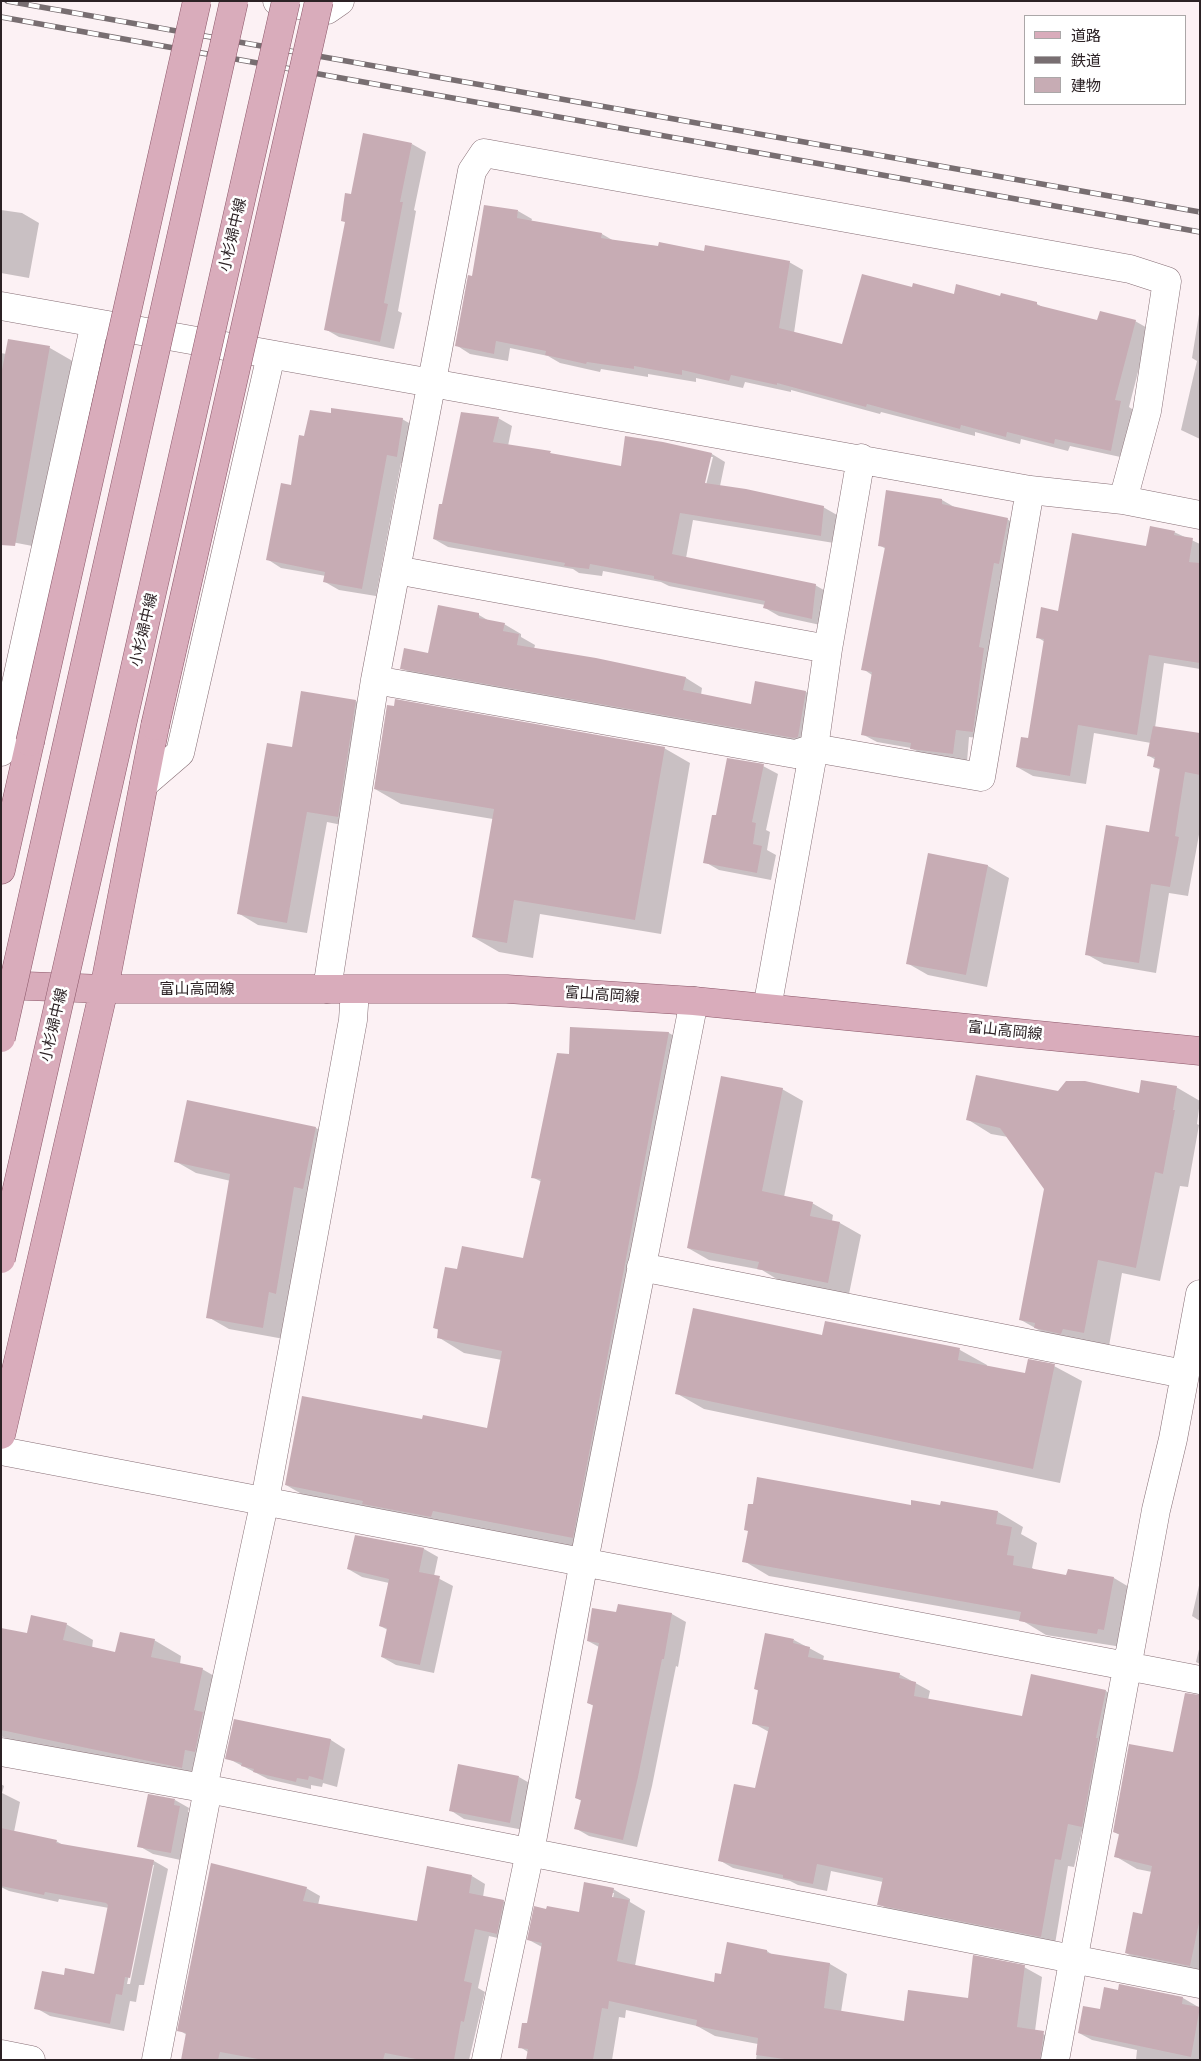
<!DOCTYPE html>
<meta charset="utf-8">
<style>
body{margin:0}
#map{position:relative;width:1201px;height:2061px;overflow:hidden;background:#fcf1f4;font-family:Mulish,"Noto Sans JP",sans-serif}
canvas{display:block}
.frame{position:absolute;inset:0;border:2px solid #2c2225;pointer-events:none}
.legend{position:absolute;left:1024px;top:15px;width:162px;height:90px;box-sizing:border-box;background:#fff;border:1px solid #aba7a8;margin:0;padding:6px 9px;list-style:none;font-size:15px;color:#2c2225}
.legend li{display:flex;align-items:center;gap:10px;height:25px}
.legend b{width:25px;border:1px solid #aba7a8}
</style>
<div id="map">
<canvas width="1201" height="2061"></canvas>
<div class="frame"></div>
<ul class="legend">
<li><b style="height:6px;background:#d9acbb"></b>道路</li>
<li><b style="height:6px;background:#786e71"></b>鉄道</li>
<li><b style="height:14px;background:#c7acb4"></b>建物</li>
</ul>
</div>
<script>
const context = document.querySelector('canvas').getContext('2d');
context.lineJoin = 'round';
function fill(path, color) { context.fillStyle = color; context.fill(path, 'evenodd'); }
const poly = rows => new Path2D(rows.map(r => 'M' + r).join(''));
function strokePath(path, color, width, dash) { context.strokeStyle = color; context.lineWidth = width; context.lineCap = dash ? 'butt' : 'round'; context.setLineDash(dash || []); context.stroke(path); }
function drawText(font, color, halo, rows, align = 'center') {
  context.font = font + ' Mulish,"Noto Sans JP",sans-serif'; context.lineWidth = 5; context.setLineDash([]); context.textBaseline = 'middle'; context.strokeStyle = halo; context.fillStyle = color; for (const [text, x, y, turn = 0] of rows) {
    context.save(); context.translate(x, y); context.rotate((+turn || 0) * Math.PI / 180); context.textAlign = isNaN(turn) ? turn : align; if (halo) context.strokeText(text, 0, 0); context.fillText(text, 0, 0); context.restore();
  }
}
fill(poly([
 [412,144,426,152,414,210,416,211,398,311,402,313,394,349,339,337,325,329,352,195],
 [1,210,22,213,39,223,29,278,1,273],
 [518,211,532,219,531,222,602,234,614,241,789,262,803,270,794,333,843,345,913,288,955,295,1001,298,1037,304,1046,309,1098,322,1135,321,1149,329,1129,407,1135,411,1125,458,1070,446,1068,451,1021,439,1020,444,975,432,975,436,881,412,880,414,791,390,791,392,745,382,743,388,696,378,696,382,648,374,648,377,601,369,600,372,560,363,548,356,510,348,508,361,470,354,456,345,473,277],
 [1200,308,1200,439,1181,430,1197,361,1192,358],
 [9,340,50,348,76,363,43,548,1,540,1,353,6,354],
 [498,418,512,426,508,446,622,468,662,443,712,454,725,462,720,486,823,507,837,515,834,543,693,520,686,558,815,585,829,593,825,626,779,616,765,608,765,605,669,586,661,582,603,571,602,576,579,573,573,569,448,547,434,539,443,506],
 [710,457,713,457,705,489,703,489],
 [402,419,416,427,411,464,401,463,376,596,339,590,325,582,326,576,281,568,267,559,292,487],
 [887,491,942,500,956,508,1007,519,1021,528,987,739,969,737,967,762,926,756,911,748,877,742,862,734,872,675,863,669,886,549,879,545],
 [1174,532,1200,544,1200,669,1164,663,1155,728,1200,735,1200,829,1188,896,1169,893,1156,973,1104,964,1086,954,1150,834,1161,770,1154,767,1156,760,1149,756,1151,743,1094,733,1086,784,1033,776,1017,767,1029,739,1045,642,1037,637,1059,612,1147,548],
 [479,615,491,622,504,624,521,634,521,637,535,645,534,649,686,678,702,688,701,695,752,705,756,683,806,692,823,702,815,746,419,678,402,668,429,655],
 [356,701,375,713,357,828,327,822,307,933,258,925,238,913,293,749],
 [664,748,690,763,661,934,540,914,533,958,499,952,473,937,493,819,401,804,375,789],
 [763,766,778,774,766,830,770,832,767,850,776,855,771,880,719,870,705,862,717,817],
 [929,854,988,866,1009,878,987,987,928,975,907,963],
 [571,1028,669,1033,695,1048,599,1552,312,1500,286,1485,423,1421,488,1429,502,1360,464,1353,438,1337,439,1330,434,1328,458,1270,524,1260,542,1182,532,1177,570,1056],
 [1176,1087,1200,1101,1197,1124,1199,1125,1188,1187,1180,1186,1160,1281,1122,1273,1109,1346,1060,1342,1021,1320,1045,1189,1008,1137,991,1134,967,1119,1059,1093,1140,1094],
 [782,1089,803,1101,784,1197,812,1203,833,1215,832,1221,840,1223,861,1235,849,1294,780,1281,762,1270,709,1260,688,1248],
 [316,1128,337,1140,284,1339,229,1329,208,1317,231,1181,196,1173,175,1161],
 [826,1322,960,1350,987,1365,987,1367,1026,1375,1054,1366,1082,1381,1060,1483,704,1409,676,1393,823,1337],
 [912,1506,941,1506,998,1512,1023,1527,1021,1534,1037,1543,1032,1568,1037,1571,1067,1577,1069,1570,1114,1578,1139,1593,1122,1647,1046,1635,1023,1621,769,1576,744,1561],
 [356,1536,424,1549,438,1557,434,1576,453,1586,434,1673,396,1665,382,1657,388,1630,380,1626,389,1583,362,1577,348,1569],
 [1200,1581,1200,1621,1192,1616],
 [617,1614,672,1614,686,1622,678,1667,676,1666,652,1786,637,1847,589,1836,575,1828,582,1801,576,1798,594,1706,588,1703,599,1647,588,1641],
 [66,1624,93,1640,92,1648,116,1653,154,1640,181,1656,180,1664,202,1669,230,1685,221,1724,230,1729,222,1767,213,1765,209,1783,9,1740,1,1736,1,1633,28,1635],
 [794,1640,824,1656,823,1660,899,1674,930,1691,928,1700,1023,1717,1106,1691,1119,1699,1096,1834,1082,1831,1074,1867,1068,1866,1055,1944,893,1912,879,1904,883,1882,831,1871,827,1891,798,1885,790,1881,733,1868,719,1860,756,1790,769,1732,753,1723,759,1691,755,1689],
 [1200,1645,1200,1664,1196,1662],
 [1200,1696,1200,1975,1148,1965,1126,1953,1143,1915,1152,1872,1137,1869,1115,1856,1120,1835,1114,1832,1174,1753],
 [235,1720,331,1740,345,1749,337,1787,323,1783,322,1787,311,1785,311,1789,268,1779,227,1758],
 [519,1777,533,1785,524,1830,464,1819,450,1810],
 [1,1784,4,1786,2,1793,20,1802,14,1832,56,1841,63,1845,154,1861,168,1869,144,1985,139,1985,136,2002,130,2001,124,2031,50,2016,36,2008,65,1977,95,1975,109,1908,59,1899,58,1902,9,1891,1,1887],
 [152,1865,154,1865,130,1984,127,1984],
 [175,1800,189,1808,188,1812,194,1815,185,1861,153,1854,139,1846],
 [472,1876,485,1884,483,1897,503,1901,517,1909,511,1941,489,1936,478,1988,485,1992,469,2060,186,2060,187,2035,179,2030,306,1888,320,1896,318,1905,418,1922],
 [613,1889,630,1899,630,1902,645,1911,635,1966,715,1984,722,1976,767,1951,774,1956,830,1964,847,1974,841,2012,905,2023,969,2000,1024,1967,1042,1977,1035,2031,1040,2032,1057,2042,1054,2060,756,2060,758,2044,715,2036,697,2026,626,2010,625,2018,619,2017,612,2060,527,2060,528,2052,520,2047,528,2025,542,1947,529,1940,580,1914],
 [611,1893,614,1893,612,1903],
 [1120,1985,1183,1998,1200,2008,1200,2060,1136,2060,1137,2050,1092,2040,1079,2033,1119,1992]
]), '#0003');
fill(poly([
 [363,133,412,143,400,202,403,202,384,303,388,304,380,342,324,330,345,222,341,221,345,193,351,194],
 [484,205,518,210,517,218,602,233,601,238,658,246,659,242,704,251,705,245,790,261,779,328,842,344,862,274,912,287,913,283,954,294,956,284,1000,296,1001,293,1037,302,1037,305,1097,320,1100,311,1136,320,1115,400,1121,401,1111,451,1055,439,1054,444,1007,432,1006,437,961,425,960,429,867,404,866,407,777,383,777,385,731,375,729,381,682,370,682,375,634,366,634,369,587,362,586,364,545,355,546,351,496,341,494,354,455,346,468,275,472,276],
 [8,339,50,346,15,546,1,545,1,375],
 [331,408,403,418,397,457,387,455,362,589,323,582,325,572,266,560,281,483,291,485,299,435,304,436,310,410,331,413],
 [461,412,499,417,493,442,551,451,550,453,621,466,625,436,663,442,712,453,705,483,746,489,824,506,821,536,680,513,672,554,816,584,812,619,763,608,765,601,654,579,654,576,590,564,589,569,564,566,565,563,433,539,439,504,442,504],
 [886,490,942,499,942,504,1008,518,999,564,994,563,979,647,984,648,973,732,956,730,953,754,910,749,911,743,861,735,872,672,861,670,885,547,878,546],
 [1150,526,1175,531,1174,535,1193,538,1189,562,1200,563,1200,663,1149,655,1137,735,1078,725,1070,776,1016,767,1021,737,1028,738,1044,639,1036,638,1041,607,1058,611,1072,533,1146,546],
 [438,605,479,613,479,618,505,623,503,631,519,634,517,645,596,658,686,677,683,690,751,704,755,681,806,691,798,737,794,738,400,669,404,648,428,653],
 [301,691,356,700,338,817,307,812,287,923,237,914,267,743,292,747],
 [395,699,665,747,635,920,514,900,507,943,472,937,494,809,374,789,387,705,394,706],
 [1153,726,1200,733,1200,775,1185,772,1175,836,1179,837,1170,887,1151,884,1139,963,1085,955,1106,825,1149,832,1160,768,1153,767,1155,757,1147,756],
 [727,758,764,764,752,822,756,823,753,844,762,846,757,873,703,863,712,815,716,815],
 [928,853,988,865,966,975,906,964],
 [570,1027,669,1032,573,1538,433,1511,431,1517,362,1504,363,1501,285,1485,302,1396,422,1419,423,1415,487,1428,502,1351,437,1338,438,1329,433,1328,445,1267,457,1269,462,1246,523,1258,541,1179,531,1178,557,1053,569,1054],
 [976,1075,1058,1091,1066,1081,1085,1081,1139,1093,1141,1080,1177,1086,1173,1110,1175,1110,1163,1174,1155,1172,1136,1268,1098,1260,1084,1333,1063,1329,1061,1334,1034,1328,1035,1323,1019,1320,1044,1189,1000,1128,966,1120],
 [721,1076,783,1088,762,1191,813,1202,810,1216,840,1222,828,1283,757,1269,759,1262,687,1248],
 [187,1100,316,1127,303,1189,294,1187,276,1294,269,1292,263,1328,206,1318,230,1174,174,1162],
 [693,1308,822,1335,825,1321,960,1348,958,1360,1025,1373,1028,1359,1055,1364,1033,1469,675,1394],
 [757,1477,911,1505,911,1500,940,1505,941,1501,998,1511,996,1524,1012,1527,1007,1555,1014,1556,1013,1565,1066,1575,1068,1569,1114,1577,1104,1630,1098,1629,1097,1634,1044,1626,1019,1621,1021,1612,742,1562,748,1531,744,1530,748,1504,753,1504],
 [355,1535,424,1548,419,1572,440,1576,420,1665,381,1657,387,1628,379,1626,389,1579,347,1569],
 [618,1604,672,1613,664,1659,662,1659,638,1777,623,1840,574,1829,581,1800,575,1798,593,1705,587,1703,599,1643,587,1641,592,1608,616,1612],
 [31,1615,67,1623,63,1640,115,1652,120,1632,155,1639,151,1657,203,1668,194,1710,203,1712,195,1752,185,1750,182,1768,1,1730,1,1628,27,1633],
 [765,1633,794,1639,793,1643,810,1647,808,1657,900,1673,899,1678,916,1682,914,1696,1022,1716,1031,1674,1106,1690,1096,1738,1098,1738,1082,1827,1068,1824,1061,1860,1055,1859,1041,1937,877,1905,883,1878,817,1864,813,1884,783,1878,783,1875,718,1861,734,1784,755,1788,769,1727,752,1724,758,1690,754,1689],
 [1185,1693,1200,1695,1200,1918,1190,1966,1125,1953,1133,1912,1142,1914,1152,1866,1114,1857,1119,1834,1113,1832,1129,1744,1173,1752],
 [234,1719,331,1739,323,1780,309,1776,308,1780,297,1778,296,1782,253,1772,254,1769,241,1766,242,1763,225,1759],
 [458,1764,519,1776,510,1823,449,1811],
 [148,1794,175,1799,174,1805,180,1806,171,1853,137,1847],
 [1,1828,57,1840,56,1843,154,1860,130,1978,125,1977,122,1995,116,1994,110,2024,34,2009,42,1971,64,1975,65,1968,94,1974,108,1905,106,1903,45,1892,44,1895,1,1886],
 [211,1863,307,1887,303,1901,417,1921,427,1866,472,1875,469,1893,504,1900,497,1934,475,1929,464,1981,472,1983,464,2022,461,2021,454,2060,421,2060,385,2053,383,2060,263,2060,220,2052,218,2060,181,2060,186,2033,177,2031],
 [584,1882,614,1888,612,1897,629,1900,617,1961,714,1982,715,1973,721,1974,727,1942,767,1950,767,1953,830,1963,824,2008,904,2021,908,1990,968,1998,973,1955,1025,1965,1017,2027,1044,2031,1040,2060,791,2060,756,2055,758,2038,696,2026,697,2020,609,2001,608,2009,602,2008,593,2060,526,2060,528,2049,518,2048,522,2023,527,2023,542,1943,527,1940,534,1906,546,1909,547,1906,579,1912],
 [1119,1984,1183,1997,1182,2004,1200,2007,1191,2057,1078,2033,1083,2006,1100,2009,1104,1987,1118,1990]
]), '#c7acb4');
const street = poly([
 [277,1,327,10,340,1],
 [1,306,1030,490,1123,500,1200,515],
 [396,570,828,649],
 [375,680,795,754,814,748,981,777,1030,490],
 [1,752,95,323],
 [144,784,180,753,271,355],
 [327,989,375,680,472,171,484,153,1130,269,1167,281,1147,411,1123,500],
 [767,1008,814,748,828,649,861,458],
 [641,1267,1184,1374],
 [1,1451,1200,1680],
 [1,1752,203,1788,1200,1984],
 [203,1788,265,1500,353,1020,355,990],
 [1,2054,31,2060],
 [156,2060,208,1789],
 [486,2060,530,1852,584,1561,694,1001],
 [1055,2060,1156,1510,1173,1439,1200,1294]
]);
const primary = poly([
 [1,870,30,742],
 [1,985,104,989,507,989,694,1001,1200,1051],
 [1,1435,104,989,155,726]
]);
strokePath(street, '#866e75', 29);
strokePath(primary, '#8c5769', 29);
strokePath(street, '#fff', 28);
strokePath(primary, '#d9acbb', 28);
const rail = poly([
 [7,1,1200,212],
 [1,17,1200,232]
]);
strokePath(rail, '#786e71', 5.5);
strokePath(rail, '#fff', 4, [11]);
const primaryBridge = poly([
 [155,726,319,1],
 [30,742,197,1],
 [1,1038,234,1],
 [1,1259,286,1]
]);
strokePath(primaryBridge, '#8c5769', 29, []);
strokePath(primaryBridge, '#d9acbb', 28);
drawText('15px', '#2c2225', '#fff', [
 ["小杉婦中線",233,235,-77],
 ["小杉婦中線",144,630,-77],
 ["富山高岡線",197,989],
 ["富山高岡線",602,995,4],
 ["小杉婦中線",54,1025,-77],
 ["富山高岡線",1005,1031,6]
]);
</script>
